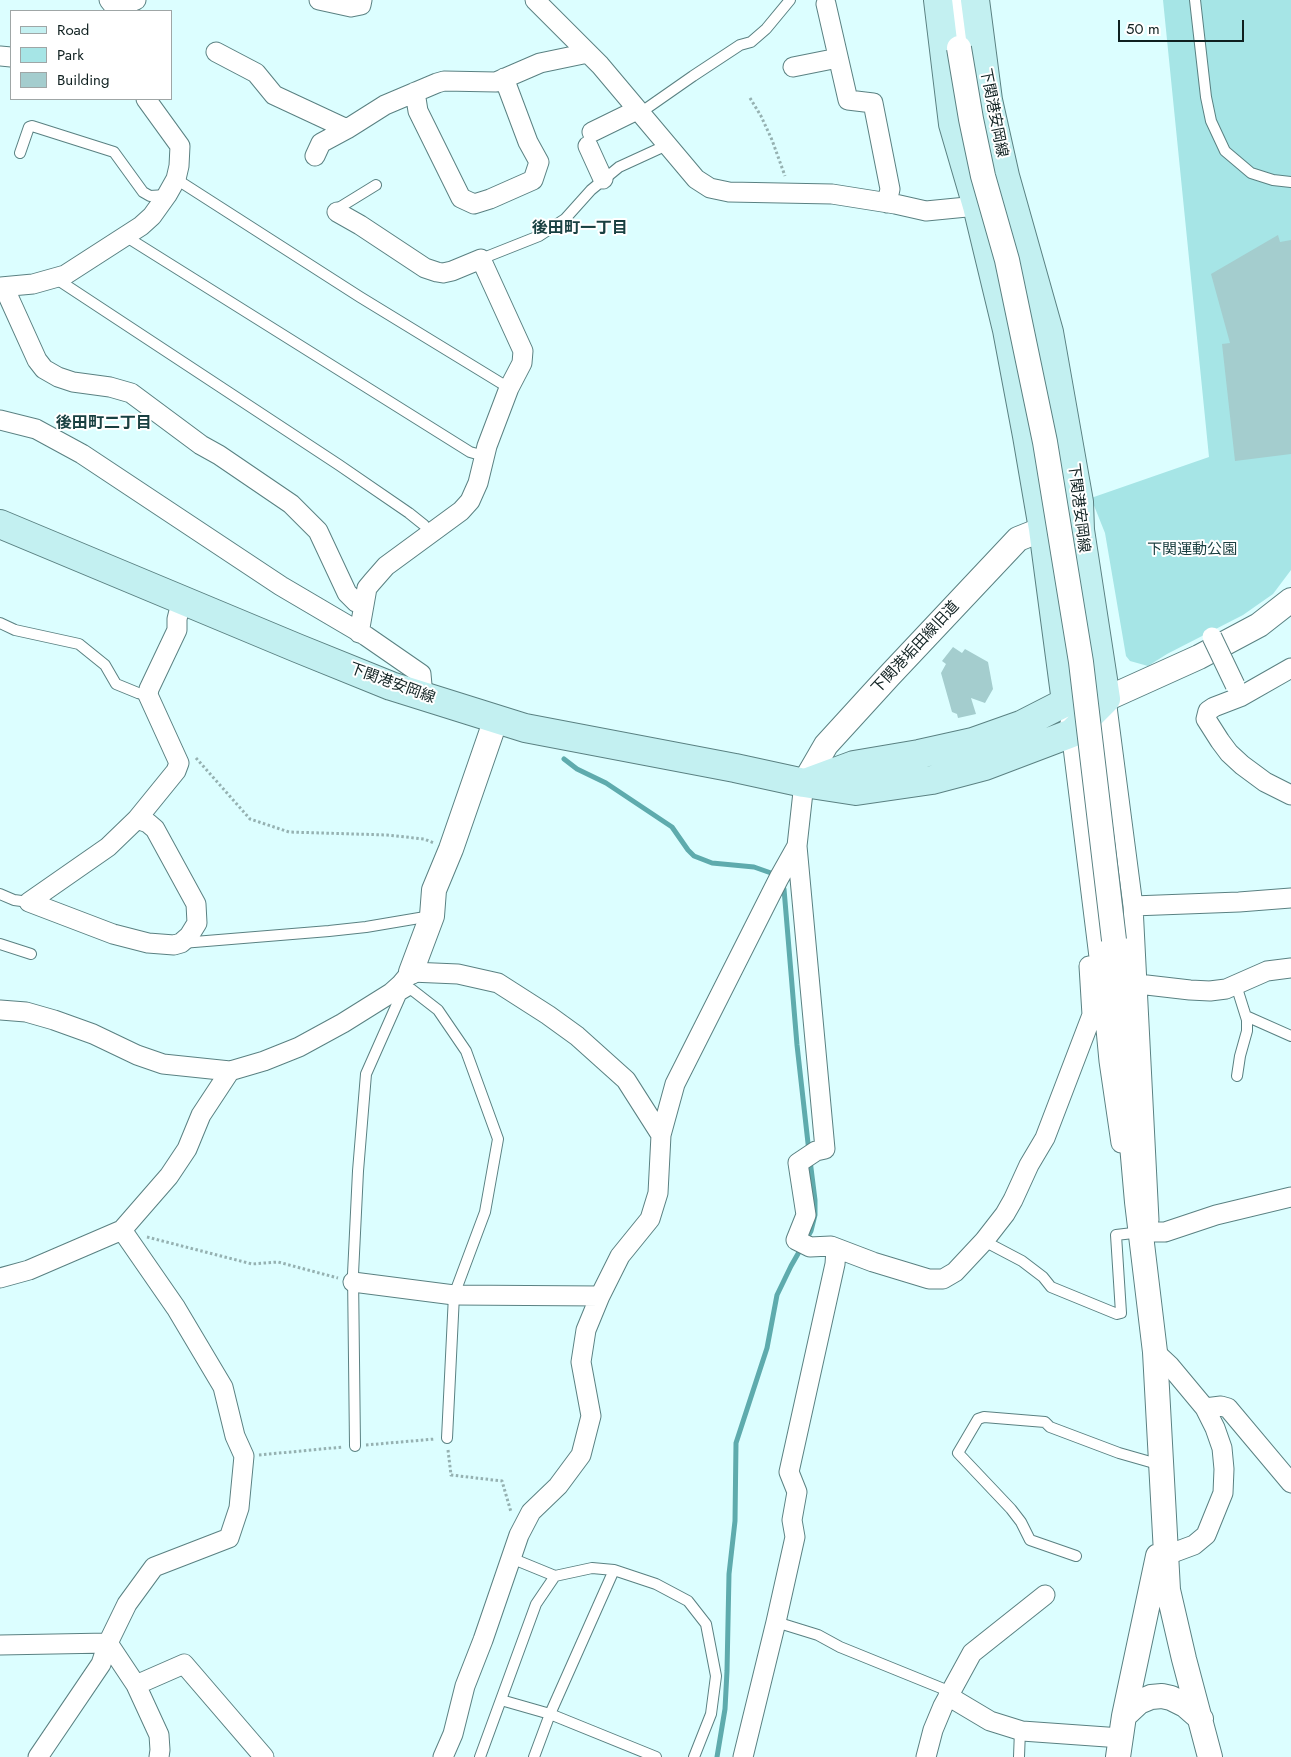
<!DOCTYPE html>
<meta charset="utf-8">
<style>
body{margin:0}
#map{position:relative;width:1291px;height:1757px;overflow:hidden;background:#dcfeff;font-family:Jost,sans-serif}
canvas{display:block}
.legend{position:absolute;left:10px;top:10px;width:162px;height:90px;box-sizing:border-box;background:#fff;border:1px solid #9fa6a6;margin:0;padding:6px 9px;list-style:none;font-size:15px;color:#0f2020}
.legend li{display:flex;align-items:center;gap:10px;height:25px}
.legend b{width:25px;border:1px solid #9fa6a6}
.scale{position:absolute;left:1118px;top:20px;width:126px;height:22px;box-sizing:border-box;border:2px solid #0f2020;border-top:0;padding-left:6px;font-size:15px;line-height:18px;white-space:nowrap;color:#0f2020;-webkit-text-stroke:4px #fff;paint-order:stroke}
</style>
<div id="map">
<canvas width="1291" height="1757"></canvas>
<ul class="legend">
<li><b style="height:6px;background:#c3f0f1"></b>Road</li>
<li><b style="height:14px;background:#a6e5e6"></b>Park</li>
<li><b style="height:14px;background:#a4cdce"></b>Building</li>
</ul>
<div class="scale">50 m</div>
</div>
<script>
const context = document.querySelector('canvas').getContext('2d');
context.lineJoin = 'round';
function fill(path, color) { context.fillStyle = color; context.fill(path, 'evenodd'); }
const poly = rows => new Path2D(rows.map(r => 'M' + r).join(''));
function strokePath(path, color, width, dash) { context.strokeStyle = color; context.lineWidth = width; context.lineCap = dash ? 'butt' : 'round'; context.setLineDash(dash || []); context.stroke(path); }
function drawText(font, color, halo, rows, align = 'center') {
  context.font = font + ' Jost,"Noto Sans JP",sans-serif'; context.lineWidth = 4; context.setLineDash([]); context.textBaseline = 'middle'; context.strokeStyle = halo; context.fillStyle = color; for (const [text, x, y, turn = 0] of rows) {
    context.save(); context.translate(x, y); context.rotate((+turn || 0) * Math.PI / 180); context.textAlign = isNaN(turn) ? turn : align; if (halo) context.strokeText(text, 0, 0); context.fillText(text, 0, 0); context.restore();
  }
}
fill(poly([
 [1163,0,1291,0,1291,570,1273,594,1243,615,1167,654,1148,666,1130,661,1126,656,1105,533,1091,498,1209,457]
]), '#a6e5e6');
strokePath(poly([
 [564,759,577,769,606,783,672,827,688,850,694,856,712,863,754,867,771,873],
 [784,889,797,1045,809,1152],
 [717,1757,725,1709,727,1671,729,1574,735,1521,736,1443,767,1348,777,1295,791,1266,811,1231,815,1215,815,1200,810,1160]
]), '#5eabad', 5);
fill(poly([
 [1278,235,1280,242,1291,240,1291,454,1235,461,1222,344,1230,343,1211,274],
 [953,647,962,653,965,649,988,662,993,689,985,703,971,698,976,714,958,718,957,714,952,712,941,673,946,664,942,661]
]), '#a4cdce');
const service = poly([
 [1195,0,1206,97,1211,121,1225,151,1251,173,1273,180,1291,182],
 [640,113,693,76,740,45,751,42,766,29,790,0],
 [20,153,29,127,32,126,114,152,143,192,150,196,166,195],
 [176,179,360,297,509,388],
 [337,212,337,209,376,185],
 [125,236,470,452,484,456],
 [481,259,539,236,565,219,591,190,619,167,667,145],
 [55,278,339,465,409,513,424,525,431,534],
 [0,623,15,630,79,644,105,665,116,684,138,693,148,695],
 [0,894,14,900,29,902],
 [182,943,329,931,366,927,431,916],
 [0,944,31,954],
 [1236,985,1247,1020,1247,1031,1240,1056,1237,1076],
 [1246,1016,1291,1036],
 [984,1241,1022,1261,1043,1277,1051,1287,1117,1314,1121,1313,1116,1235,1133,1233],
 [355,1446,353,1274,358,1171,366,1074,401,995,411,989,438,1010,466,1051,498,1139,485,1212,454,1295,447,1438],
 [1076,1556,1030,1540,1021,1522,1011,1509,958,1453,978,1419,984,1417,1045,1422,1050,1427,1119,1453,1161,1465],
 [511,1558,555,1576],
 [776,1622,818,1635,840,1647,951,1692],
 [501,1700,550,1714,656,1757],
 [480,1757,536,1604,555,1576,592,1568,614,1570,656,1584,688,1601,706,1624,716,1676,711,1714,694,1757],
 [534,1757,550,1714,614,1570],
 [1019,1757,1020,1730]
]);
const minor = poly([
 [109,0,113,5,119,7,136,0],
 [319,0,351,7,361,5,362,0],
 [535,0,600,65,696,179,710,188,729,192,832,194,895,204,926,211,977,206],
 [826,4,848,100,873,103,890,189,887,203],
 [216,52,256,73,274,95,347,129,385,105,437,83,444,81,496,82,540,63,588,53],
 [0,56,11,57],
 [793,67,838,58],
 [415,92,418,111,461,198,474,204,490,199,533,180,539,162,528,142,504,78],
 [592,132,637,110],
 [588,146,603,179],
 [315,156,321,143,347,129],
 [337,212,360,225,425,268,437,272,443,273,452,271,481,259,523,351,522,363,509,388,487,446,478,483,470,501,461,511,386,566,372,582,367,588,359,633],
 [0,287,33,284,65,275,141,226,152,216,167,195,176,179,179,166,180,146,146,99],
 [4,287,37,360,44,369,58,377,73,382,110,387,131,393,201,445,219,455,291,504,318,531,347,593,356,602,363,605],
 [0,420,36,429,82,454,281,586,366,636,421,674,423,696],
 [1291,668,1240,697,1214,707,1208,711,1206,719,1220,741,1229,753,1242,765,1265,782,1291,795],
 [1106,699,1133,906,1149,1220],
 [1070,723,1100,965,1109,1061,1121,1143],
 [804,783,797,846,825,1149,816,1151,798,1163,806,1215,796,1240,810,1247,831,1246,873,1262,929,1279,943,1279,955,1272,984,1241,1005,1214,1013,1200,1029,1165,1045,1138,1092,1015,1089,966,1100,965],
 [29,902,108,847,137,819,176,771,179,763,148,695,149,689,177,630,177,619,182,599],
 [29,902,113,934,148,943,174,945,181,943,189,936,197,923,196,904,155,829,148,823,137,819],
 [1133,906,1239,902,1291,898],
 [1138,984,1190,990,1210,991,1226,989,1267,971,1291,968],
 [0,1010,26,1012,54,1020,93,1034,137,1055,163,1064,230,1071,264,1061,299,1047,343,1023,391,993,401,984,411,972,458,974,498,983,548,1015,577,1036,626,1080,661,1135],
 [1148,1232,1165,1232,1216,1215,1291,1197],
 [0,1278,29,1270,122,1230,169,1176,187,1149,201,1115,230,1071],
 [353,1282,454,1295,600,1296],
 [1155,1352,1170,1366,1205,1408,1215,1428,1222,1448,1224,1469,1223,1493,1206,1535,1194,1545,1167,1555],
 [1205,1408,1221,1406,1228,1408,1291,1483],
 [108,1643,136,1685,184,1664,264,1757],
 [0,1645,108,1643],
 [136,1685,159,1735,160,1750,159,1757],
 [948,1696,990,1721,1022,1731,1121,1738],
 [38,1757,101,1664,108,1643,127,1604,154,1567,229,1538,239,1508,244,1456,235,1436,223,1387,176,1308,122,1230],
 [443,1757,453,1734,465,1686,483,1640,519,1535,531,1512,558,1486,581,1455,591,1416,581,1362,586,1330,600,1296,620,1256,650,1219,658,1193,661,1135,675,1084,779,878,797,846],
 [743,1757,776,1622,795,1537,792,1520,797,1492,789,1472,835,1264,836,1249],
 [926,1757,933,1730,943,1706,972,1653,1045,1595]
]);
const tertiary = poly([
 [955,0,959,48],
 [1088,701,1106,699,1199,657,1259,625,1291,600],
 [804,783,826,745,889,676,1018,539,1043,529],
 [1114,940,1137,1202,1155,1352,1168,1590,1184,1659,1210,1757],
 [411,972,432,916,434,890,451,849,496,719],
 [1124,1716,1158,1556],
 [1118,1757,1124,1716,1139,1702,1151,1697,1162,1696,1171,1698,1185,1705,1201,1719]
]);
const secondary = poly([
 [0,524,297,648,391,686,525,728,735,768,804,783,856,791,932,780,985,766,1072,733,1106,699,1080,530,1079,502,1049,332,1005,176,988,100,975,0],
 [808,782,854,765,919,754,973,742,1021,725,1066,702,1043,529,1027,436,1007,330,977,206,953,124,938,0]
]);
strokePath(service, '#5a8182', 12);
strokePath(minor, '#5a8182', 21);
strokePath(tertiary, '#5a8182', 26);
strokePath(secondary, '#5a8182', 30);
strokePath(poly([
 [750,98,761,116,772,140,785,176],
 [196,758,250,819,289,832,387,835,424,839,434,843],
 [147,1237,252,1264,278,1262,338,1278],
 [366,1445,435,1439],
 [448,1450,451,1475,502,1481,511,1512],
 [259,1455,343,1447]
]), '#95b1b1', 3, [2.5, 2.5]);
strokePath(service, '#fff', 10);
strokePath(minor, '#fff', 19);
strokePath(tertiary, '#fff', 24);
strokePath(secondary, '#c3f0f1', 28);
const minorBridge = poly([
 [1212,637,1235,685]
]);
const tertiaryBridge = poly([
 [959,48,971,119,983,176,1007,260,1045,442,1081,662,1114,940]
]);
strokePath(minorBridge, '#5a8182', 21, []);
strokePath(tertiaryBridge, '#5a8182', 26, []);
strokePath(minorBridge, '#fff', 19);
strokePath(tertiaryBridge, '#fff', 24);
drawText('15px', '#0f2020', '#fff', [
 ["下関港安岡線",993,113,79],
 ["下関港安岡線",1078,508,83],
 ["下関港垢田線旧道",916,648,-47],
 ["下関港安岡線",392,684,20]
]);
drawText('15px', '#1a3f40', '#fff', [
 ["下関運動公園",1192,550]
]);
drawText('bold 16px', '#194041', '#fff', [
 ["後田町一丁目",580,229],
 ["後田町二丁目",104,424]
]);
</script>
